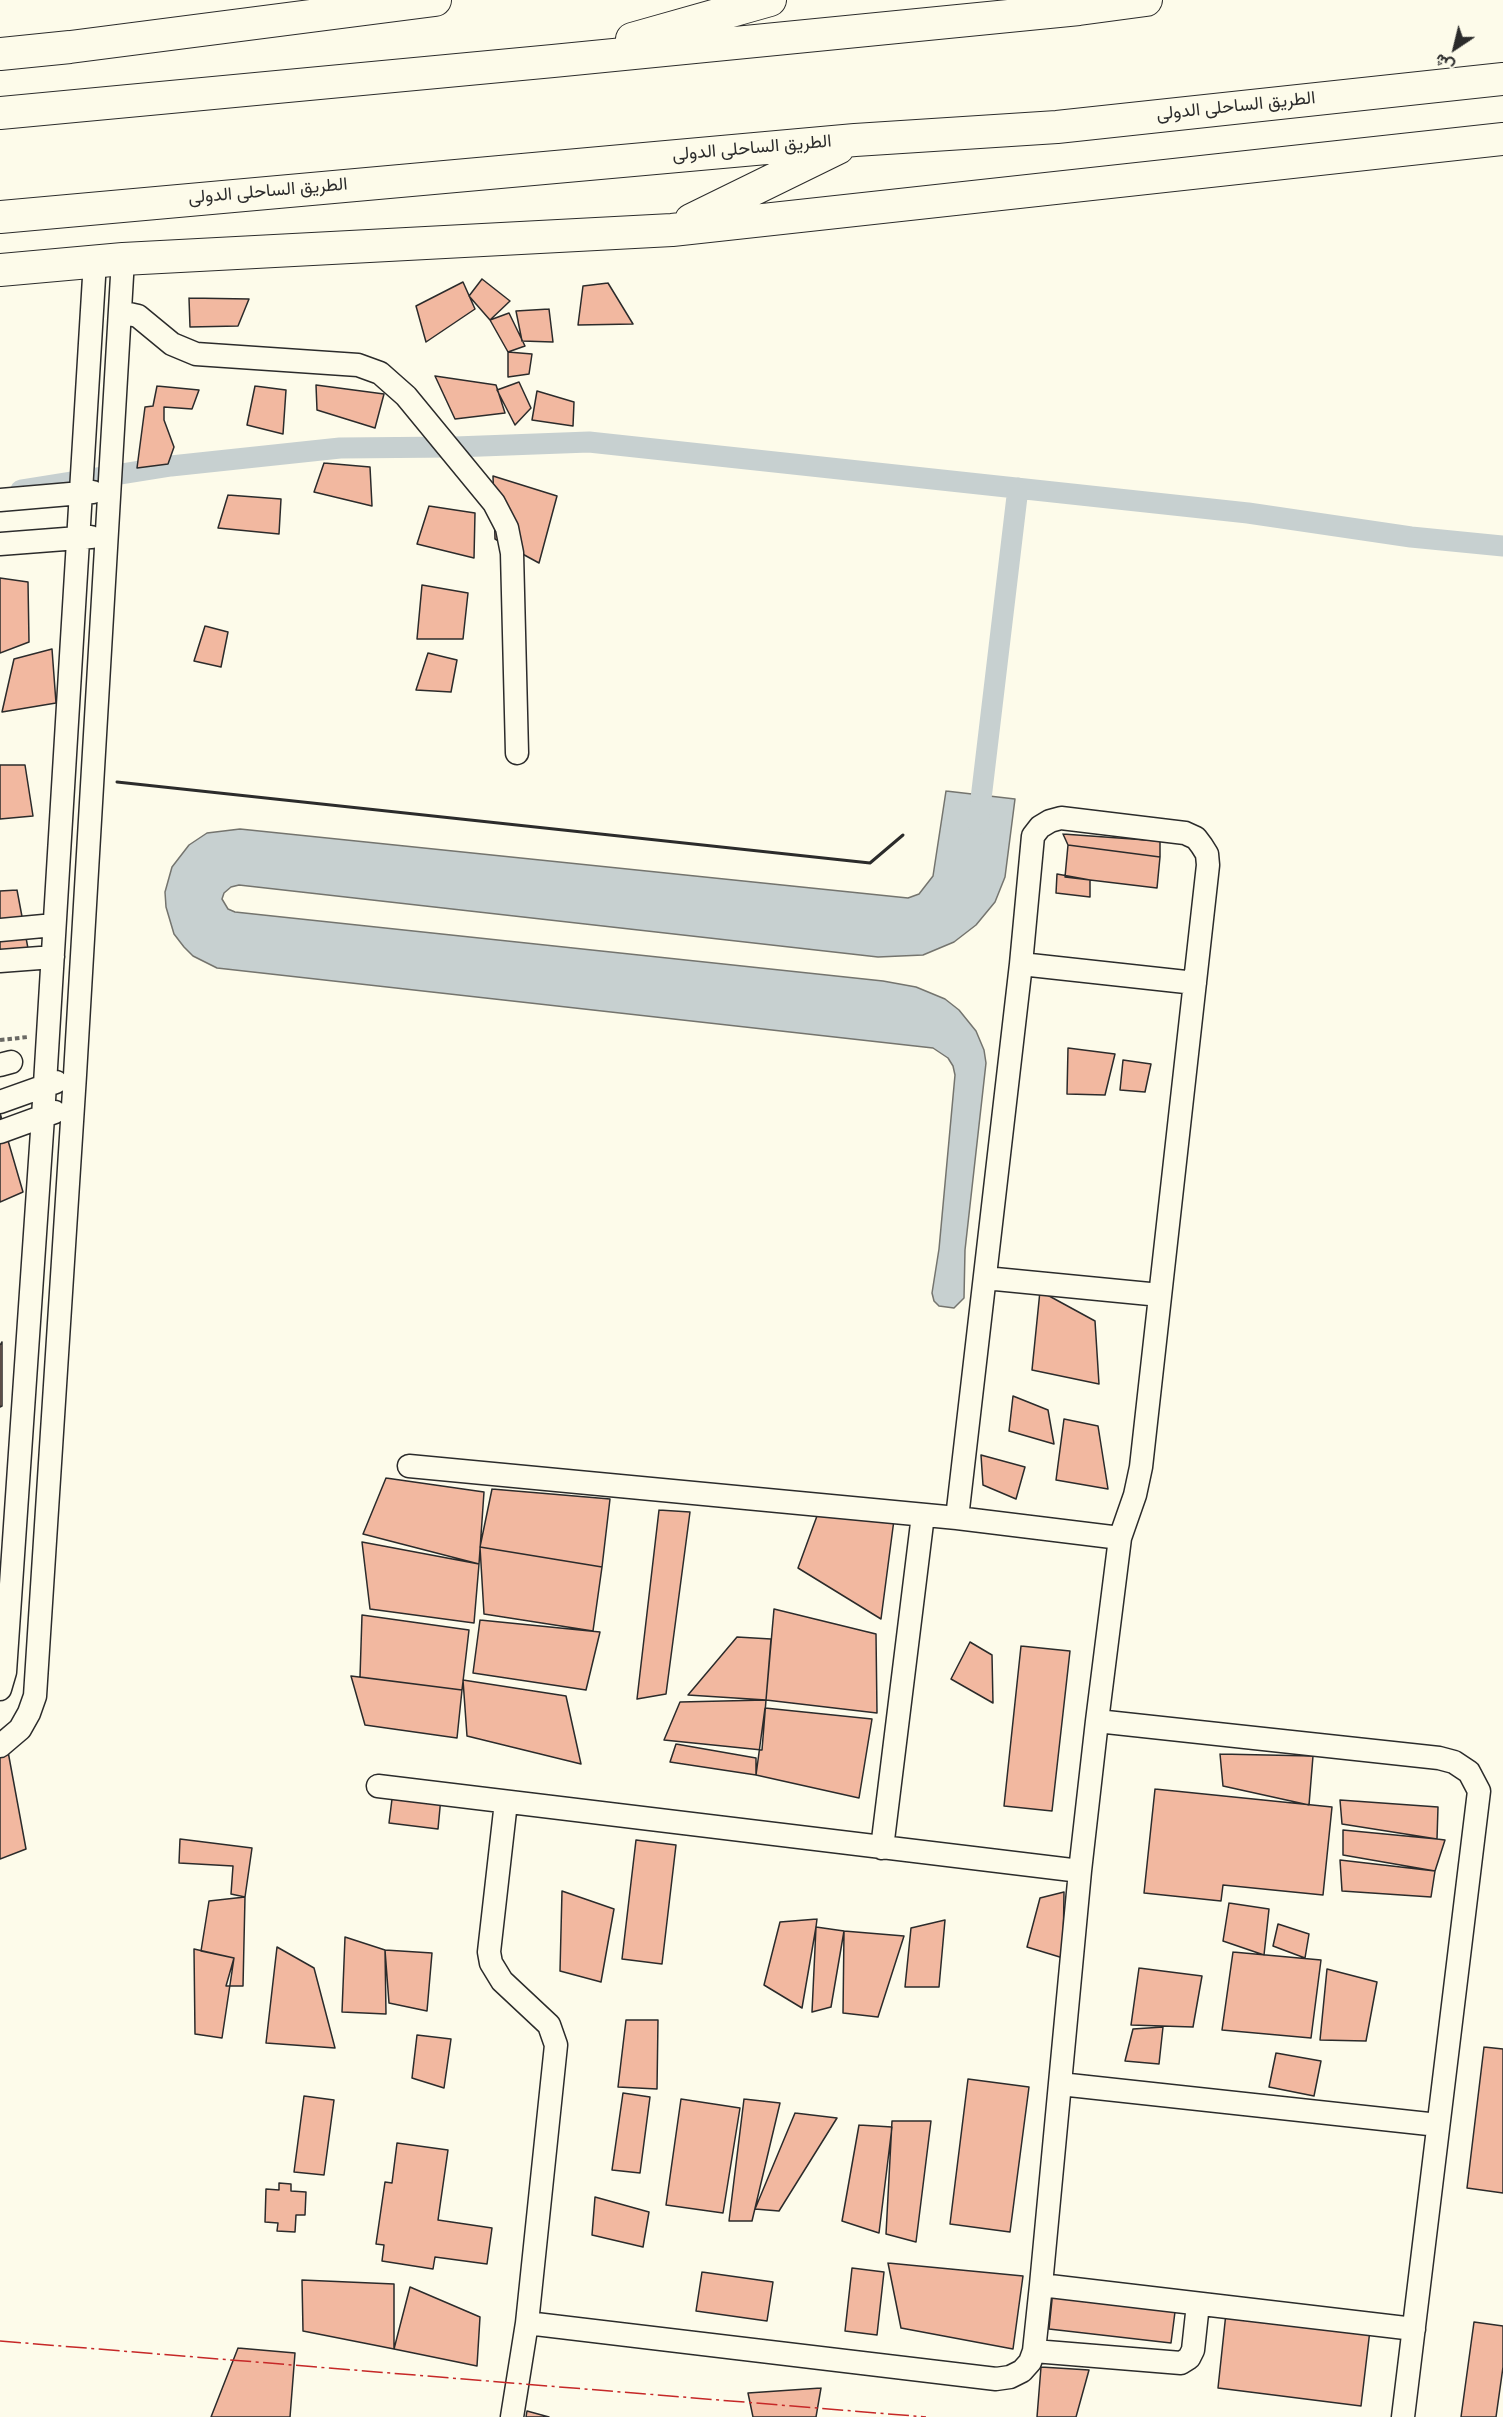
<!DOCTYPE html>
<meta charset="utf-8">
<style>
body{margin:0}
#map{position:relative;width:1503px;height:2417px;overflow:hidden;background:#fdfbea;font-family:"Nunito Sans",Vazirmatn,sans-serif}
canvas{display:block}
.north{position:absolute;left:1425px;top:18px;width:60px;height:60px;-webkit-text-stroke:4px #fdfbea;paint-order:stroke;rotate:215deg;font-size:16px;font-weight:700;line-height:24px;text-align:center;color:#2b2b2b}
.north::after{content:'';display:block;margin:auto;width:21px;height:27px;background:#2b2b2b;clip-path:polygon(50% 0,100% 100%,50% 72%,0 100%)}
</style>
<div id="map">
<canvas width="1503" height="2417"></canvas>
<div class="north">ش</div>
</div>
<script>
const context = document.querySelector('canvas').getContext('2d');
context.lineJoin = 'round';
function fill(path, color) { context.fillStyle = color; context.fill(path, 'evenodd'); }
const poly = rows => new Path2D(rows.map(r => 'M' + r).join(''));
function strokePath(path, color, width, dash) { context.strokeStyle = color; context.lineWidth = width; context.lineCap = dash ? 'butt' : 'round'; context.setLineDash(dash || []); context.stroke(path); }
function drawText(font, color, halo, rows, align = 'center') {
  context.font = font + ' "Nunito Sans",Vazirmatn,sans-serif'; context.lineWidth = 4.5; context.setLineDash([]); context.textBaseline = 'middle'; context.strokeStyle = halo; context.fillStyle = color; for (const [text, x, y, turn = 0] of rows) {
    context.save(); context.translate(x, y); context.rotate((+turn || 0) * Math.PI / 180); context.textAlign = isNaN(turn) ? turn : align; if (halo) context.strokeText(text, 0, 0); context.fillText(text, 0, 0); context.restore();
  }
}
const water = poly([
 [946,791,1015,799,1005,877,995,902,976,925,954,942,923,955,878,957,239,885,231,887,224,893,222,899,228,909,235,912,883,981,916,987,945,999,959,1010,976,1031,984,1050,986,1063,965,1250,964,1298,954,1308,939,1306,934,1301,932,1293,939,1249,955,1075,953,1066,948,1058,933,1048,217,968,193,956,184,947,174,934,166,907,165,892,172,867,189,845,207,833,240,829,908,898,919,894,933,876,946,791]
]);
fill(water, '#c7d0d0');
strokePath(water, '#74746e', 1.5);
strokePath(poly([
 [21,490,171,466,340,448,455,447,589,442,1248,513,1411,537,1503,546],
 [978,824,1018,488]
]), '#c7d0d0', 21);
const building = poly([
 [482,279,510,301,490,320,469,296,482,279],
 [463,282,475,309,426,342,416,306,463,282],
 [608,283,633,324,578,325,583,286,608,283],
 [189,298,249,299,238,326,190,327,189,298],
 [549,309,553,342,522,341,516,311,549,309],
 [509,313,525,346,508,352,490,320,509,313],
 [508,352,532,354,529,374,508,377,508,352],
 [435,376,496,385,505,413,455,419,435,376],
 [519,382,531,408,515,425,497,390,519,382],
 [316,385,384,394,375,428,317,410,316,385],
 [157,386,199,390,192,409,164,407,164,420,174,447,168,464,137,468,145,407,153,406,157,386],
 [255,386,286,390,283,434,247,425,255,386],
 [537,391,574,402,573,426,532,420,537,391],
 [324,463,370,467,372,506,314,492,324,463],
 [493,476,557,496,539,563,495,539,493,476],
 [228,495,281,499,279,534,218,528,228,495],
 [429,506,475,513,474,558,417,544,429,506],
 [0,578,28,582,29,642,0,653,0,578],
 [422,585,468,593,463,639,417,639,422,585],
 [205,626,228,632,221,667,194,661,205,626],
 [52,649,56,703,2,712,14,659,52,649],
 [428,653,457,660,451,692,416,690,428,653],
 [0,765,25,765,33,816,0,819,0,765],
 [1063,834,1160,841,1160,857,1068,845,1063,834],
 [1068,845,1160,857,1157,888,1065,877,1068,845],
 [1057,874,1090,880,1090,897,1056,893,1057,874],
 [17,890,30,959,0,958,0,891,17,890],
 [1068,1048,1115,1054,1105,1095,1067,1094,1068,1048],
 [1123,1060,1151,1064,1145,1092,1120,1090,1123,1060],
 [0,1113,23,1192,0,1202,0,1113],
 [1040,1291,1095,1321,1099,1384,1032,1370,1040,1291],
 [2,1342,2,1406,0,1407,0,1345,2,1342],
 [1013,1396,1048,1410,1054,1444,1009,1431,1013,1396],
 [1064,1419,1098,1426,1108,1489,1056,1480,1064,1419],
 [981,1455,1025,1467,1016,1499,983,1485,981,1455],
 [386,1478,484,1492,479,1564,363,1534,386,1478],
 [492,1489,610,1499,602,1567,480,1547,492,1489],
 [821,1505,895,1512,881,1619,798,1568,821,1505],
 [659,1510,690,1512,666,1694,637,1699,659,1510],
 [362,1542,479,1564,474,1623,370,1609,362,1542],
 [480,1547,602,1567,593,1631,484,1614,480,1547],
 [774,1609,876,1634,877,1713,766,1700,774,1609],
 [362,1615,469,1630,462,1690,360,1677,362,1615],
 [480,1620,600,1632,586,1690,473,1673,480,1620],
 [737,1637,771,1639,766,1700,688,1695,737,1637],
 [970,1642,992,1655,993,1703,951,1679,970,1642],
 [1021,1646,1070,1651,1052,1811,1004,1806,1021,1646],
 [351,1676,462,1690,457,1738,365,1725,351,1676],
 [463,1680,566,1696,581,1764,467,1736,463,1680],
 [766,1700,762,1750,664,1740,680,1702,766,1700],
 [765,1708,872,1719,859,1798,756,1775,765,1708],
 [676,1744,756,1758,756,1775,670,1762,676,1744],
 [7,1746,26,1849,0,1859,0,1750,7,1746],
 [1220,1754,1313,1756,1309,1805,1223,1786,1220,1754],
 [1155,1789,1332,1807,1323,1895,1223,1885,1221,1901,1144,1893,1155,1789],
 [393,1791,441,1797,438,1829,389,1823,393,1791],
 [1340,1800,1438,1807,1437,1839,1342,1824,1340,1800],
 [1343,1830,1437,1839,1445,1840,1435,1871,1343,1855,1343,1830],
 [180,1839,252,1848,245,1897,231,1894,233,1866,179,1863,180,1839],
 [636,1840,676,1845,662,1964,622,1959,636,1840],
 [1340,1860,1435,1871,1431,1897,1342,1891,1340,1860],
 [562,1891,614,1909,601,1982,560,1971,562,1891],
 [1064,1892,1063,1958,1027,1947,1040,1898,1064,1892],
 [245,1897,243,1986,226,1986,234,1958,201,1951,209,1901,245,1897],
 [1229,1903,1269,1909,1264,1955,1223,1941,1229,1903],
 [817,1919,816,1927,802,2008,764,1985,780,1922,817,1919],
 [945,1920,939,1987,905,1987,911,1928,945,1920],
 [1278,1924,1309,1934,1305,1958,1273,1946,1278,1924],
 [816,1927,844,1931,831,2007,812,2012,816,1927],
 [844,1931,904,1936,878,2017,843,2013,844,1931],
 [345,1937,385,1950,386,2014,342,2012,345,1937],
 [277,1947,314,1968,335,2048,266,2043,277,1947],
 [194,1949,234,1958,222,2038,195,2034,194,1949],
 [385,1950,432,1953,427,2011,389,2003,385,1950],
 [1233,1952,1321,1960,1311,2038,1222,2030,1233,1952],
 [1139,1968,1202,1976,1193,2027,1131,2025,1139,1968],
 [1327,1969,1377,1982,1366,2041,1320,2040,1327,1969],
 [626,2020,658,2020,657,2089,618,2087,626,2020],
 [1163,2027,1159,2064,1125,2061,1133,2029,1163,2027],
 [417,2035,451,2039,444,2088,412,2078,417,2035],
 [1484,2047,1503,2049,1503,2193,1467,2188,1484,2047],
 [1276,2053,1321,2061,1314,2096,1269,2087,1276,2053],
 [968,2079,1029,2087,1010,2232,950,2224,968,2079],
 [623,2093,650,2097,640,2173,612,2170,623,2093],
 [304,2096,334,2100,324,2175,294,2172,304,2096],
 [681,2099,740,2108,723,2213,666,2205,681,2099],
 [744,2099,780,2103,752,2221,729,2221,744,2099],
 [795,2113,837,2118,779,2211,755,2209,795,2113],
 [892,2121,931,2121,916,2242,886,2234,892,2121],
 [859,2125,892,2127,879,2233,842,2221,859,2125],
 [397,2143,448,2150,438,2220,492,2228,487,2264,435,2257,433,2269,382,2261,384,2245,376,2244,385,2182,392,2183,397,2143],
 [279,2183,291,2184,291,2191,306,2192,305,2215,296,2215,295,2232,277,2231,278,2223,265,2222,266,2189,279,2190,279,2183],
 [595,2197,649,2212,643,2247,592,2235,595,2197],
 [888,2263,1023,2276,1013,2349,901,2328,888,2263],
 [852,2268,884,2272,877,2335,845,2331,852,2268],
 [702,2272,773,2282,767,2321,696,2311,702,2272],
 [302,2280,394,2284,394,2349,303,2331,302,2280],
 [410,2287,480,2317,477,2366,394,2349,410,2287],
 [1053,2290,1176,2304,1171,2343,1049,2329,1053,2290],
 [1226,2313,1370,2330,1361,2406,1218,2388,1226,2313],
 [1474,2322,1503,2326,1503,2367,1496,2417,1461,2417,1474,2322],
 [238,2348,295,2353,290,2417,211,2417,238,2348],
 [1041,2367,1089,2370,1076,2417,1037,2417,1041,2367],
 [821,2388,816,2417,753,2417,748,2393,821,2388],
 [527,2411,549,2417,526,2417,527,2411]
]);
fill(building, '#f2b8a0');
strokePath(building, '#2b2b2b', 1.5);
const minor = poly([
 [120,312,138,316,172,344,196,354,358,365,380,373,406,396,494,503,507,528,512,553,517,753],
 [0,500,93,492],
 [0,544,91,537],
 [0,930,54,925],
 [0,961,53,957],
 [1021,964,1195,983],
 [0,1065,11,1062],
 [0,1102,56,1082],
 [0,1132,55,1112],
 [985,1278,1160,1295],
 [409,1466,957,1518,1120,1538],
 [0,1689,5,1672,43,1117,95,261],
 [1097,1721,1439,1758,1454,1762,1469,1772,1479,1791,1403,2417],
 [0,1746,20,1729,29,1713,35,1696,75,1075,123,259],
 [378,1786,1080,1871],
 [506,1802,489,1952,491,1963,502,1981,549,2025,556,2045,527,2323,512,2417],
 [882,1848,923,1515],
 [1060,2084,1438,2125],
 [1041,2285,1414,2329],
 [527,2323,996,2379,1010,2377,1022,2371,1030,2362,1034,2351,1041,2285,1080,1871,1097,1721,1120,1538,1135,1495,1141,1467,1208,865,1207,854,1202,846,1196,838,1185,833,1061,818,1050,821,1040,827,1033,836,1021,964,957,1518],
 [1034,2351,1181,2363,1189,2358,1193,2350,1198,2304]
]);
const highway = poly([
 [632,39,770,0],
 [0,54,70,47,435,0],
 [0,113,553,61,1079,9,1146,0],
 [0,217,855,140,1057,127,1503,79],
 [691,220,838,148],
 [0,270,123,259,672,230,1503,139]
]);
strokePath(minor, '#2b2b2b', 25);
strokePath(highway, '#2b2b2b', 34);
strokePath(poly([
 [0,1040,28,1037]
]), '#6a6964', 4, [4.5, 3]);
strokePath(minor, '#fdfbea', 22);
strokePath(highway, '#fdfbea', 32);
strokePath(poly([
 [117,782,870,863,903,835]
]), '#2b2b2b', 3);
strokePath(poly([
 [0,2341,926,2417]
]), '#c62828', 1.5, [21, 4.5, 3, 4.5]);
drawText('18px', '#2b2b2b', '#fdfbea', [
 ["الطريق الساحلى الدولى",1236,107,-6],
 ["الطريق الساحلى الدولى",752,149,-5],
 ["الطريق الساحلى الدولى",268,192,-5]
]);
</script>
